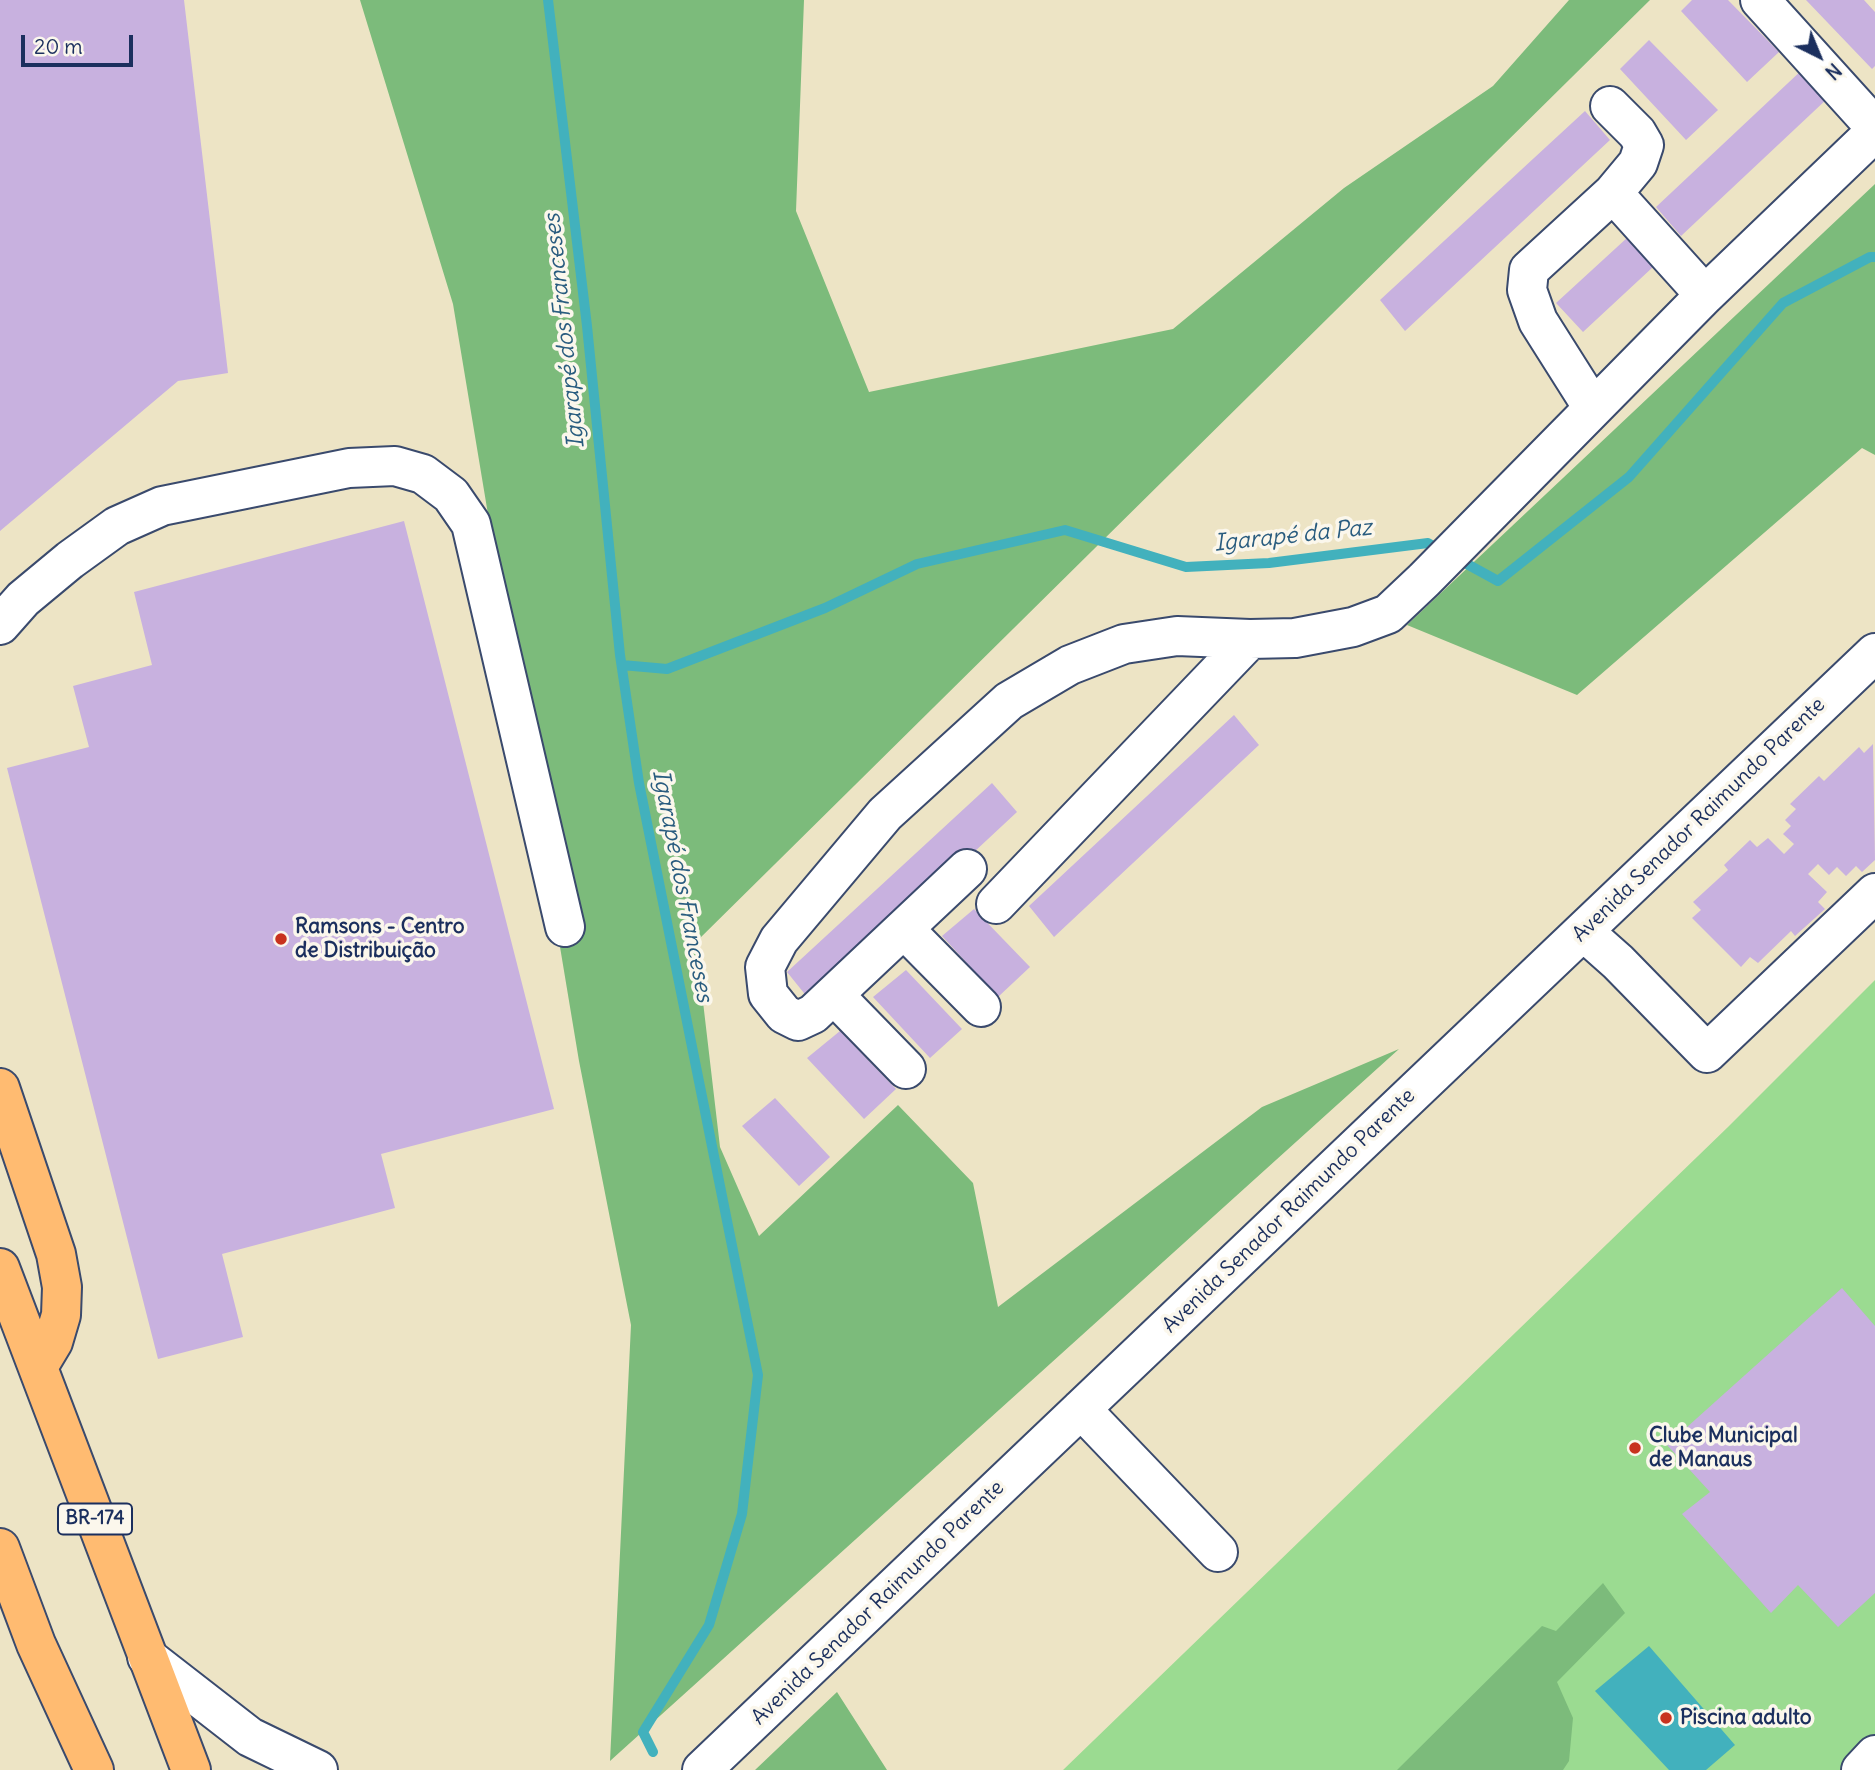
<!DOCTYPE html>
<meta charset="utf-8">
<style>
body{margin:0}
#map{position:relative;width:1875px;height:1770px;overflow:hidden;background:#ede4c5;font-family:Delius,sans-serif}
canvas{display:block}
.north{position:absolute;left:1784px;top:21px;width:70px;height:70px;-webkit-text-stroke:5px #fbf7ec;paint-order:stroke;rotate:137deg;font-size:19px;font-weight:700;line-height:28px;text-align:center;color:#1b2f5e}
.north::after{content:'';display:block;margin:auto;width:24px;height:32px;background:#1b2f5e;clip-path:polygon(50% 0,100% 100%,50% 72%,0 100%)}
.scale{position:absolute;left:21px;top:35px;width:112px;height:32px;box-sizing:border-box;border:4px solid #1b2f5e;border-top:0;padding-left:9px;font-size:21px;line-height:24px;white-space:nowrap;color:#1b2f5e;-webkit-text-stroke:5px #fbf7ec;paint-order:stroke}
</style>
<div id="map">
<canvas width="1875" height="1770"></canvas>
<div class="north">N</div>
<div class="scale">20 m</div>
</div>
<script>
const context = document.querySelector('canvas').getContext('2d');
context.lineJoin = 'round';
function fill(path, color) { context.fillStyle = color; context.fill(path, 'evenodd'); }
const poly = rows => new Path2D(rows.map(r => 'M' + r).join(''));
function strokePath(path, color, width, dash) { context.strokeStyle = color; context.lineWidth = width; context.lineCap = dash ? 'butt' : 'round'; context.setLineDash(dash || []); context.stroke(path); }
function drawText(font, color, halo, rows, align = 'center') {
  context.font = font + ' Delius,sans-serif'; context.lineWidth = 7; context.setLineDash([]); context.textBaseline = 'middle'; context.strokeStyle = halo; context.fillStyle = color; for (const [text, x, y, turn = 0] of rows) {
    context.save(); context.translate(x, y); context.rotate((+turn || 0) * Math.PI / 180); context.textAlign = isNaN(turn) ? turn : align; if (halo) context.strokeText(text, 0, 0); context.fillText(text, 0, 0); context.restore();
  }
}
fill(poly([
 [1875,980,1875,1770,1063,1770,1728,1127]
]), '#9bdb91');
fill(poly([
 [360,0,804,0,796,211,869,392,1173,329,1344,188,1493,86,1569,0,1650,0,696,942,720,1147,759,1236,898,1105,973,1183,998,1307,1262,1107,1399,1049,610,1761,631,1325,579,1061,453,304],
 [1875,184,1875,455,1862,448,1577,695,1407,625],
 [1603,1583,1625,1613,1557,1682,1573,1718,1569,1761,1563,1770,1397,1770,1542,1626,1556,1631],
 [837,1692,887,1770,755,1770]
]), '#7cbb7b');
fill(poly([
 [1649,1646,1735,1745,1706,1770,1669,1770,1595,1691]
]), '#42b1bd');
strokePath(poly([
 [548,0,587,326,620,655,639,783,758,1375,742,1514,709,1625,643,1732,653,1752],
 [1456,558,1498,581,1629,477,1783,303,1870,257,1875,257],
 [621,661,622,665,667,669,825,608,917,564,1065,530,1186,567,1269,563,1428,543,1442,551]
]), '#42b1bd', 10);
fill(poly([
 [0,0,184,0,228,373,178,381,0,531],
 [1692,0,1728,0,1779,52,1747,82,1681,11],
 [1806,0,1864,0,1875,12,1875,66,1872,69],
 [1649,40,1718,110,1686,140,1620,69],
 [1804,68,1828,98,1681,236,1656,207],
 [1585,111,1610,140,1405,331,1380,300],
 [1628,237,1653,267,1583,332,1556,303],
 [404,521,554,1109,381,1154,395,1208,222,1254,243,1337,158,1359,7,768,89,747,73,686,152,665,134,592],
 [1234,715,1259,745,1054,937,1029,906],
 [1873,744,1875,860,1862,872,1856,866,1846,876,1837,867,1829,875,1818,864,1808,874,1827,892,1818,902,1825,909,1795,936,1791,931,1758,963,1750,957,1741,967,1692,918,1701,910,1693,902,1728,870,1724,865,1750,840,1757,847,1768,838,1784,854,1794,844,1783,834,1791,826,1785,820,1796,809,1790,804,1819,776,1824,781,1859,747,1864,753],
 [992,783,1017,812,812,1003,787,972],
 [974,909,1030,967,998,997,942,936],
 [906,970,962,1029,930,1058,873,997],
 [840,1031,896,1089,864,1119,807,1058],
 [775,1098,830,1157,799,1186,742,1126],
 [1842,1288,1875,1326,1875,1593,1838,1627,1798,1585,1771,1613,1682,1514,1710,1492,1667,1445]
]), '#c8b1df');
const minor = poly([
 [1760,0,1875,127],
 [1610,106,1637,133,1644,145,1638,163,1613,193,1705,295],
 [1593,408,1538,321,1527,290,1529,270,1613,193],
 [0,625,23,599,70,560,117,526,162,506,349,468,395,466,423,474,451,495,471,524,565,927],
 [967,869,813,1014,798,1021,784,1014,768,994,765,967,779,940,885,814,1009,701,1070,665,1124,644,1177,636,1250,639,1295,638,1353,627,1388,614,1424,580,1705,295,1875,132],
 [996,904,1250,639],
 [904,929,981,1007],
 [1583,931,1618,962,1707,1053,1875,893],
 [834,995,906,1069],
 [1081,1409,1218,1552],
 [147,1657,250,1737,318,1770],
 [702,1770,1875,653],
 [1861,1770,1875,1755]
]);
const highway = poly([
 [0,1088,56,1254,62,1287,61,1315,53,1342,38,1367],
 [0,1268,191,1770],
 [0,1548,36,1644,94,1770]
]);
strokePath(minor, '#3a4a6d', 42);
strokePath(highway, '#3a4a6d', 42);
strokePath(minor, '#fff', 38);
strokePath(highway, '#ffbb71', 38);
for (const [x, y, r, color] of [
 [281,939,7,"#c8321e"],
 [1635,1448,7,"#c8321e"],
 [1666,1718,7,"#c8321e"]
]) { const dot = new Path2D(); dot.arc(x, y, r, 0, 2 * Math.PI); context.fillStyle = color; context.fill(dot); strokePath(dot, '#fbf7ec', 2.5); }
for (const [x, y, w] of [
 [95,1519,74]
]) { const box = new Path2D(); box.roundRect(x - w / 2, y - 15.5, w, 31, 5); context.fillStyle = '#fbf7ec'; context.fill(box); strokePath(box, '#1b2f5e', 2); }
drawText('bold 19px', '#1b2f5e', null, [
 ["BR-174",95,1519]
]);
drawText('21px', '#1b2f5e', '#fbf7ec', [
 ["Avenida Senador Raimundo Parente",1699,820,-44],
 ["Avenida Senador Raimundo Parente",1289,1211,-44],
 ["Avenida Senador Raimundo Parente",878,1603,-44]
]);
drawText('bold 21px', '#1b2f5e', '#fbf7ec', [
 ["Ramsons - Centro",295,927],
 ["de Distribuição",295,951],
 ["Clube Municipal",1649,1436],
 ["de Manaus",1649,1460],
 ["Piscina adulto",1680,1718]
], 'left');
drawText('italic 23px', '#295c7f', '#fbf7ec', [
 ["Igarapé dos Franceses",565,331,-96],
 ["Igarapé da Paz",1293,536,-6],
 ["Igarapé dos Franceses",682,886,79]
]);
</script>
